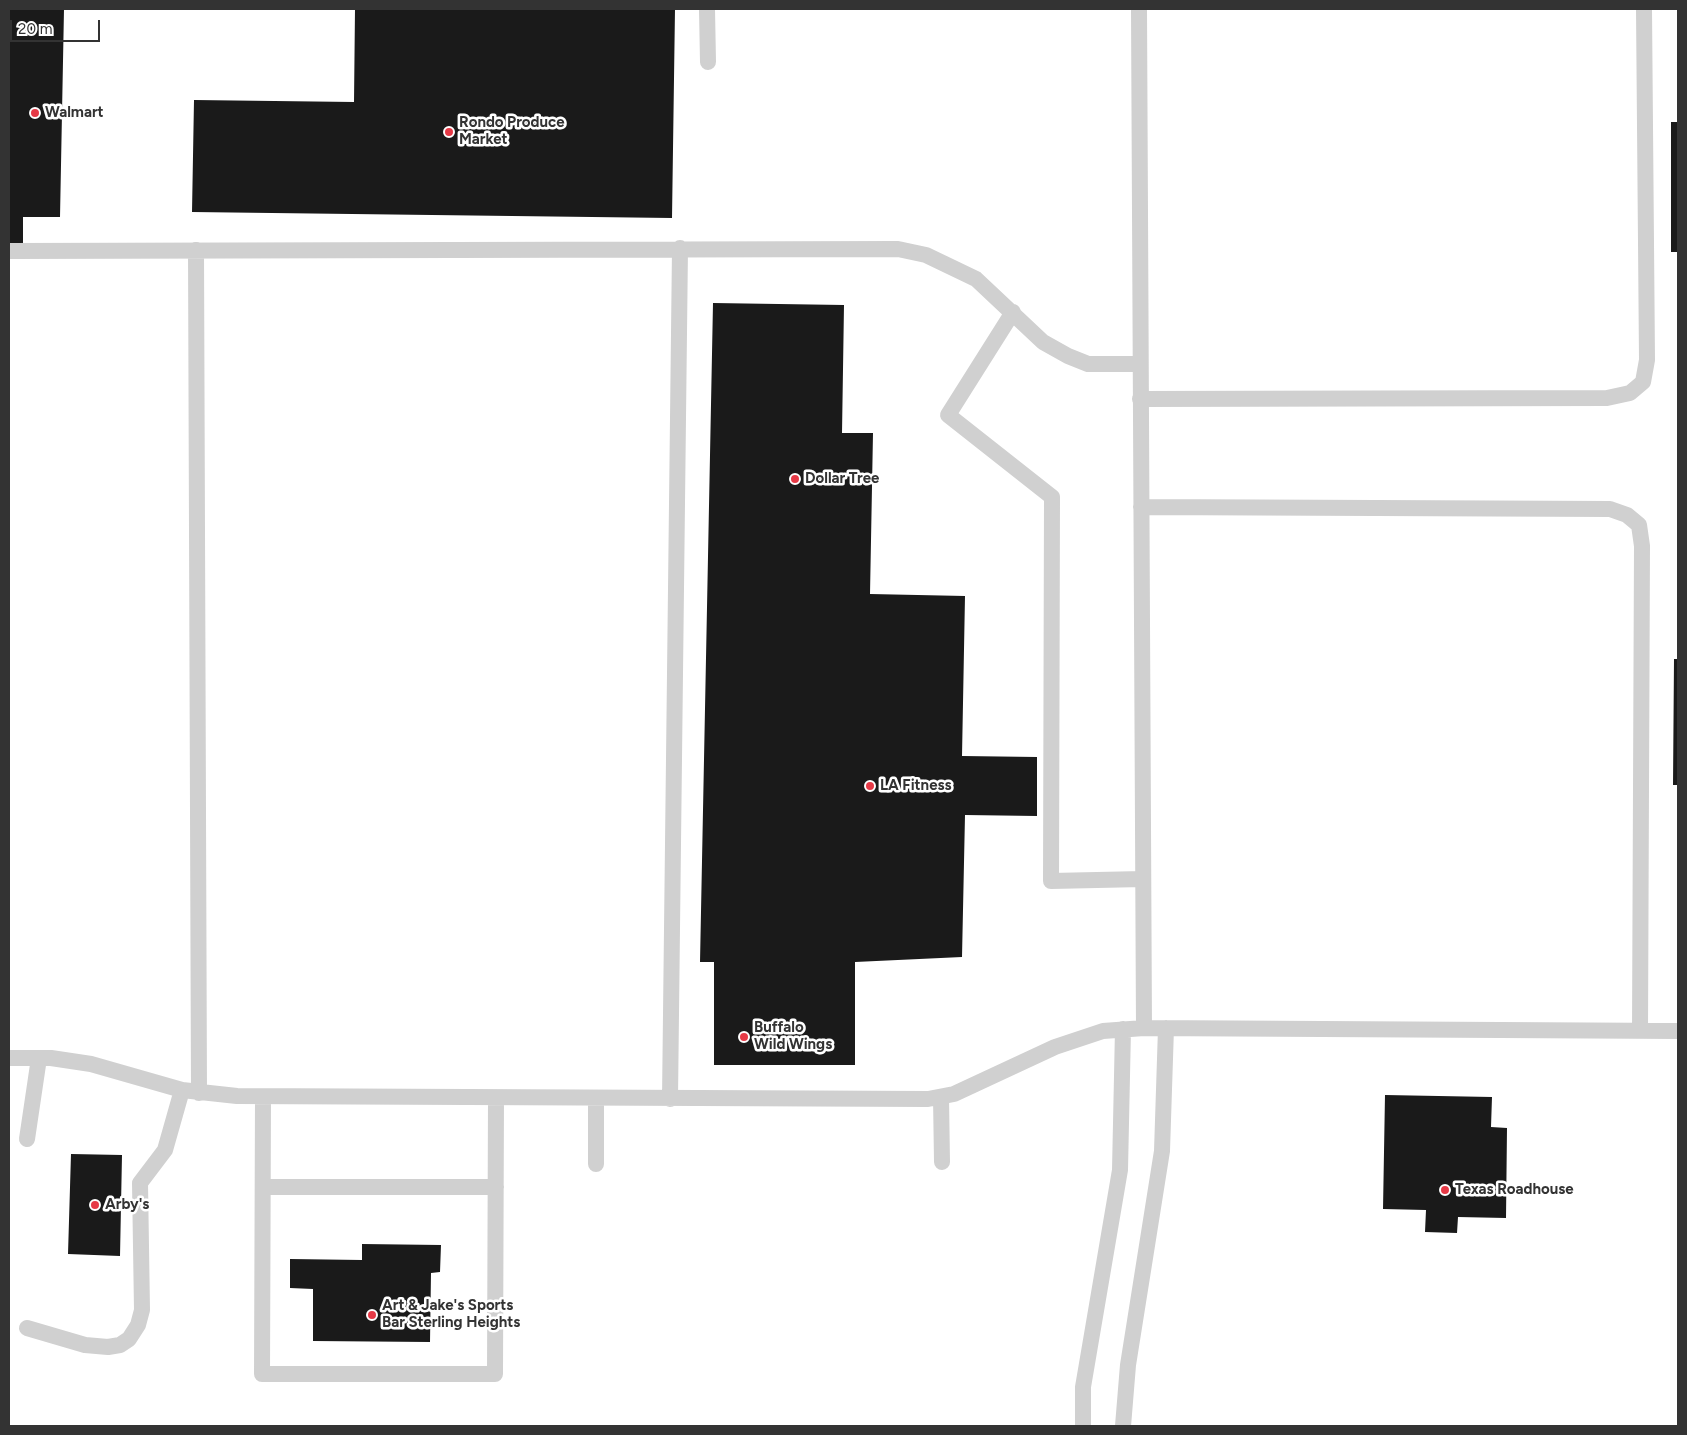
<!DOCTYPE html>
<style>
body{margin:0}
#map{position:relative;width:1687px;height:1435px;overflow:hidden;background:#fff;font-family:Figtree,sans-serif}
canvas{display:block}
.frame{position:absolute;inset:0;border:10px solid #333;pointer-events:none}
.scale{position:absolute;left:10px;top:20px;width:90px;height:22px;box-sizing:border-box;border:2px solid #333;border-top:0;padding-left:6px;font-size:15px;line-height:18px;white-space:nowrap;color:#333;-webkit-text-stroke:4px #fff;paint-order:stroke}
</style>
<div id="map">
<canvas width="1687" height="1435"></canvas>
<div class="frame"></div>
<div class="scale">20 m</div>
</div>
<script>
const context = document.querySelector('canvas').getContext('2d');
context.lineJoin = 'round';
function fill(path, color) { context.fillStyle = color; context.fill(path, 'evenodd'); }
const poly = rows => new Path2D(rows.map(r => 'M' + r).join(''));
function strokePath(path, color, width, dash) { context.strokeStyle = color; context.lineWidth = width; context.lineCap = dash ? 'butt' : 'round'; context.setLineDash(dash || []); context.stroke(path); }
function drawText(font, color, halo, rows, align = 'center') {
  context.font = font + ' Figtree,sans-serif'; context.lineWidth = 5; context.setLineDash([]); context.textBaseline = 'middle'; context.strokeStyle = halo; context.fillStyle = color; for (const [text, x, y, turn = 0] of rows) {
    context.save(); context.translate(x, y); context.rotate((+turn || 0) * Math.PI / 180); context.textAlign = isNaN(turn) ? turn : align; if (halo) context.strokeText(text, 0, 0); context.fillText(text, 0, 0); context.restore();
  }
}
fill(poly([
 [9,9,64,9,60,217,23,217,23,244,9,244],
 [355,9,675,9,672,218,192,212,194,100,354,102],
 [1671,122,1678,122,1678,252,1671,252],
 [713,303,844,305,842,433,873,433,870,594,965,596,962,756,1037,757,1037,816,965,815,962,957,855,962,855,1065,714,1065,714,962,700,962],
 [1674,659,1678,659,1678,785,1673,785],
 [1385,1095,1492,1097,1491,1127,1507,1128,1506,1218,1458,1217,1457,1233,1425,1232,1426,1210,1383,1209],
 [71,1154,122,1155,120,1256,68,1254],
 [362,1244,441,1245,440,1272,431,1273,430,1342,313,1341,313,1289,290,1288,290,1259,362,1260]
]), '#1a1a1a');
strokePath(poly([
 [707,9,708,62],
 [1139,9,1144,1028],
 [196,250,199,1093],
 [9,251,898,249,926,255,976,279,1043,342,1068,356,1088,364,1140,364],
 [1013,312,948,415,1052,497,1051,881,1143,879],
 [1140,399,1607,398,1630,393,1643,382,1647,360,1644,9],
 [1141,507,1610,509,1627,515,1639,525,1642,546,1640,1031],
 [9,1058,51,1058,91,1064,182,1090,237,1096,928,1099,954,1094,1055,1047,1103,1031,1144,1028,1678,1031],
 [263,1097,262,1374,495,1374,496,1098],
 [941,1097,942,1162],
 [670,1099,680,248],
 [27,1139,39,1058],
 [596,1164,596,1098],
 [263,1187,496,1187],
 [27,1328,85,1345,108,1347,120,1345,129,1339,138,1325,142,1310,140,1183,165,1150,182,1090],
 [1083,1426,1083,1387,1120,1170,1123,1029],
 [1123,1426,1128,1365,1162,1151,1166,1028]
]), '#d0d0d0', 16);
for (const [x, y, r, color] of [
 [35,113,5,"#e63946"],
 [449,132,5,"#e63946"],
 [795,479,5,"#e63946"],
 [870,786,5,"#e63946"],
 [744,1037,5,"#e63946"],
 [1445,1190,5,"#e63946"],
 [95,1205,5,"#e63946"],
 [372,1315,5,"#e63946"]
]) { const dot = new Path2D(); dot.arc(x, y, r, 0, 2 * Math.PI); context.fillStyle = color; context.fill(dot); strokePath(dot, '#fff', 2); }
drawText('bold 15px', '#333', '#fff', [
 ["Walmart",45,113],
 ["Rondo Produce",459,123],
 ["Market",459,140],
 ["Dollar Tree",805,479],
 ["LA Fitness",880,786],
 ["Buffalo",754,1028],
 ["Wild Wings",754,1045],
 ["Texas Roadhouse",1455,1190],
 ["Arby's",105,1205],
 ["Art & Jake's Sports",382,1306],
 ["Bar Sterling Heights",382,1323]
], 'left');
</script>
